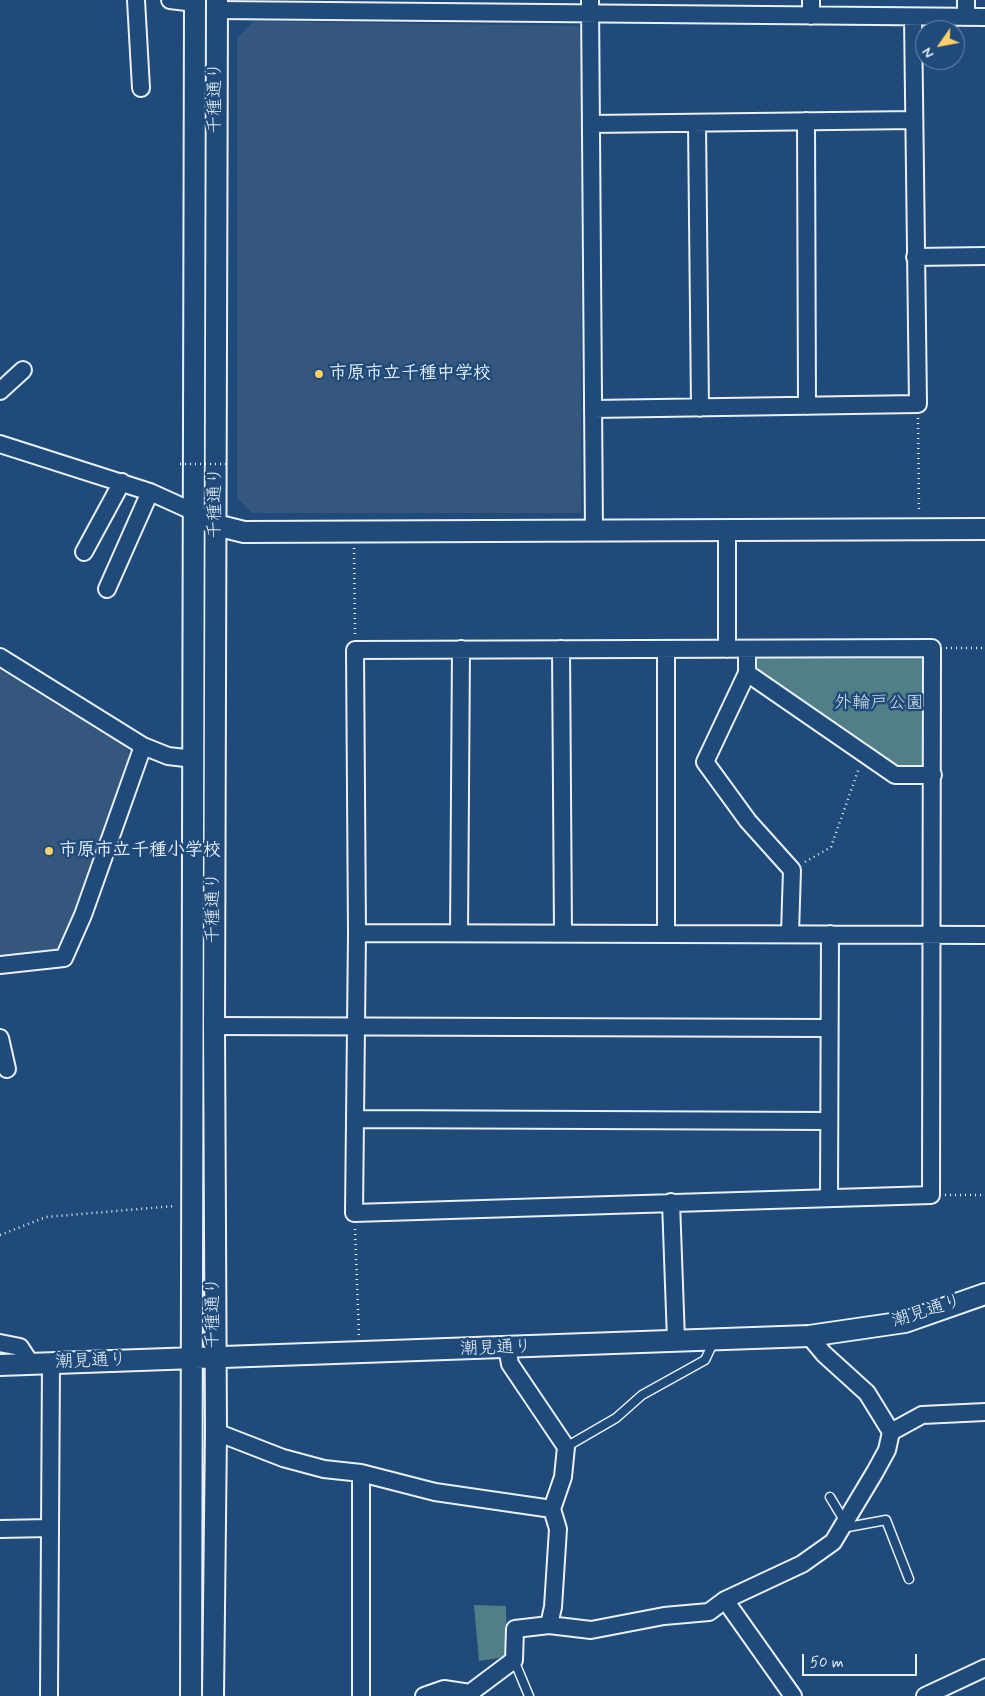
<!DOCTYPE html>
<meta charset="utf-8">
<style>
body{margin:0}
#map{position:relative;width:985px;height:1696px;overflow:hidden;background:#1f4a7a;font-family:Mynerve,sans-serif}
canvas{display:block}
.north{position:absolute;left:915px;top:20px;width:50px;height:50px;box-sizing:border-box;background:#1f4a7a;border:1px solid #6f8dac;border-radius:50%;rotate:237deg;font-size:14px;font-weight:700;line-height:20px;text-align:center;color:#e8f1f8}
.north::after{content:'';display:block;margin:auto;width:18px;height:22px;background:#ffd166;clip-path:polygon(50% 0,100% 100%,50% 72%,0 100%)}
.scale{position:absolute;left:802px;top:1654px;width:115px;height:22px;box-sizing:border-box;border:2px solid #e8f1f8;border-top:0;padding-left:6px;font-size:15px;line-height:18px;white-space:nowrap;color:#e8f1f8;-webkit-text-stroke:4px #1f4a7a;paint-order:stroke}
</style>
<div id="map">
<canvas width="985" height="1696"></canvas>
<div class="north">N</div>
<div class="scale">50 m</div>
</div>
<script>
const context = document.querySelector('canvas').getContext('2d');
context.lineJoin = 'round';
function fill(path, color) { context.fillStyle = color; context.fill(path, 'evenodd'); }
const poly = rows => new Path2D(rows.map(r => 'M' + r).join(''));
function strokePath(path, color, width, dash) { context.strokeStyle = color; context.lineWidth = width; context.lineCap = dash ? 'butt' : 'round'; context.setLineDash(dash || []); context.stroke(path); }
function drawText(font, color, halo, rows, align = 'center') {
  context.font = font + ' Mynerve,"Klee One",sans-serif'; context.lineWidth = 5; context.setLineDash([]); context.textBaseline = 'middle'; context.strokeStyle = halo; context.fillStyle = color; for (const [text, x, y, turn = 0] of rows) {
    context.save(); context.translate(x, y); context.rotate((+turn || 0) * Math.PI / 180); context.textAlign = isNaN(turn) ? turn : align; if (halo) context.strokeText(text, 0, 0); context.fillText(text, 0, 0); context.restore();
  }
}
fill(poly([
 [254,21,577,26,582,31,581,513,252,513,237,498,237,38],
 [0,664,124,742,131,758,63,944,51,952,0,957]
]), '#35577e');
fill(poly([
 [921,657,925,664,926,766,919,770,896,770,756,674,753,663,757,658],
 [474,1605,506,1606,507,1649,505,1657,479,1661]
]), '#527e87');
const service = poly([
 [566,1447,616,1418,642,1395,705,1360,714,1341],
 [830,1497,848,1527,886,1520,909,1579],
 [514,1660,529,1696]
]);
const minor = poly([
 [136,0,141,88],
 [170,0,195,3],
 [590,0,594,531],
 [811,0,811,16],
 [966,0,966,17],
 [217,10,985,17],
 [806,121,807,406],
 [697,123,700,408],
 [591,124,914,120],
 [915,257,985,256],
 [0,391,23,370],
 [593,409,918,404,913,17],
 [0,444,150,492,192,511],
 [727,531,727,649],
 [84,552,122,482],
 [107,589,150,492],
 [932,648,931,1195,354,1213,357,933,355,650,932,648],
 [561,649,563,933],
 [666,649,666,932],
 [747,649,747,673,705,762,748,821,792,870,790,933],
 [0,657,143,746,168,756,194,759],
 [747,673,895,775,933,775],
 [357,933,985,935],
 [459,933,461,649],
 [0,965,64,958,83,915,143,746],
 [214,1026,829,1028],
 [0,1038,7,1069],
 [356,1119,828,1121],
 [829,1197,830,934],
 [671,1202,676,1340],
 [0,1343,20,1347,31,1364],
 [507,1348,510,1364,566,1447,563,1477,552,1509,558,1529,553,1607,549,1625],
 [216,1432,283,1458,324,1469,361,1473,435,1492,552,1509],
 [891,1432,922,1415,985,1412],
 [0,1529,49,1528],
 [725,1600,793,1696],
 [49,1696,51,1363],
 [361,1696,361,1473],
 [424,1696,444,1689,470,1693,514,1660,515,1629,549,1625,591,1630,664,1616,709,1612,725,1600,802,1564,833,1542,875,1472,887,1450,891,1432,867,1393,824,1354,809,1336],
 [925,1696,985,1668]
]);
const tertiary = poly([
 [204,519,216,525,244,532,985,529],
 [0,1365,809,1336,905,1322,985,1294],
 [191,1696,195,0],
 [213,1696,216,1432,214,1026,217,0]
]);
strokePath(service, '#e8f1f8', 11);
strokePath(minor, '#e8f1f8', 20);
strokePath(tertiary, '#e8f1f8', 24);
strokePath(poly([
 [918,418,919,513],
 [354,548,355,635],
 [946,648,985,648],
 [805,862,831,847,859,768],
 [945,1195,985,1195],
 [355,1229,359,1336],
 [0,1235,46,1217,174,1206]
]), '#e8f1f8', 2.5, [1, 4]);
strokePath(service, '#1f4a7a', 8);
strokePath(minor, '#1f4a7a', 16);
strokePath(tertiary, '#1f4a7a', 20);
strokePath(poly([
 [180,464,228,464]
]), '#e8f1f8', 2.5, [1, 4]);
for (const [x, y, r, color] of [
 [319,374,5,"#ffd166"],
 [49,851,5,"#ffd166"]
]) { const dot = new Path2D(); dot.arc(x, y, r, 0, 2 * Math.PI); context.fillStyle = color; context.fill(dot); strokePath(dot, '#1f4a7a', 2); }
drawText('18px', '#e8f1f8', '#1f4a7a', [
 ["千種通り",216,98,-90],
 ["千種通り",216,503,-90],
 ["千種通り",214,908,-90],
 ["潮見通り",927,1312,-17],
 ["千種通り",214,1313,-90],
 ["潮見通り",496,1349,-2],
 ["潮見通り",91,1362,-2]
]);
drawText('bold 18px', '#e8f1f8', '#1f4a7a', [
 ["市原市立千種中学校",329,374],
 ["市原市立千種小学校",59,851]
], 'left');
drawText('18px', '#d2e0e7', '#1f4a7a', [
 ["外輪戸公園",879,704]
]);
</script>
